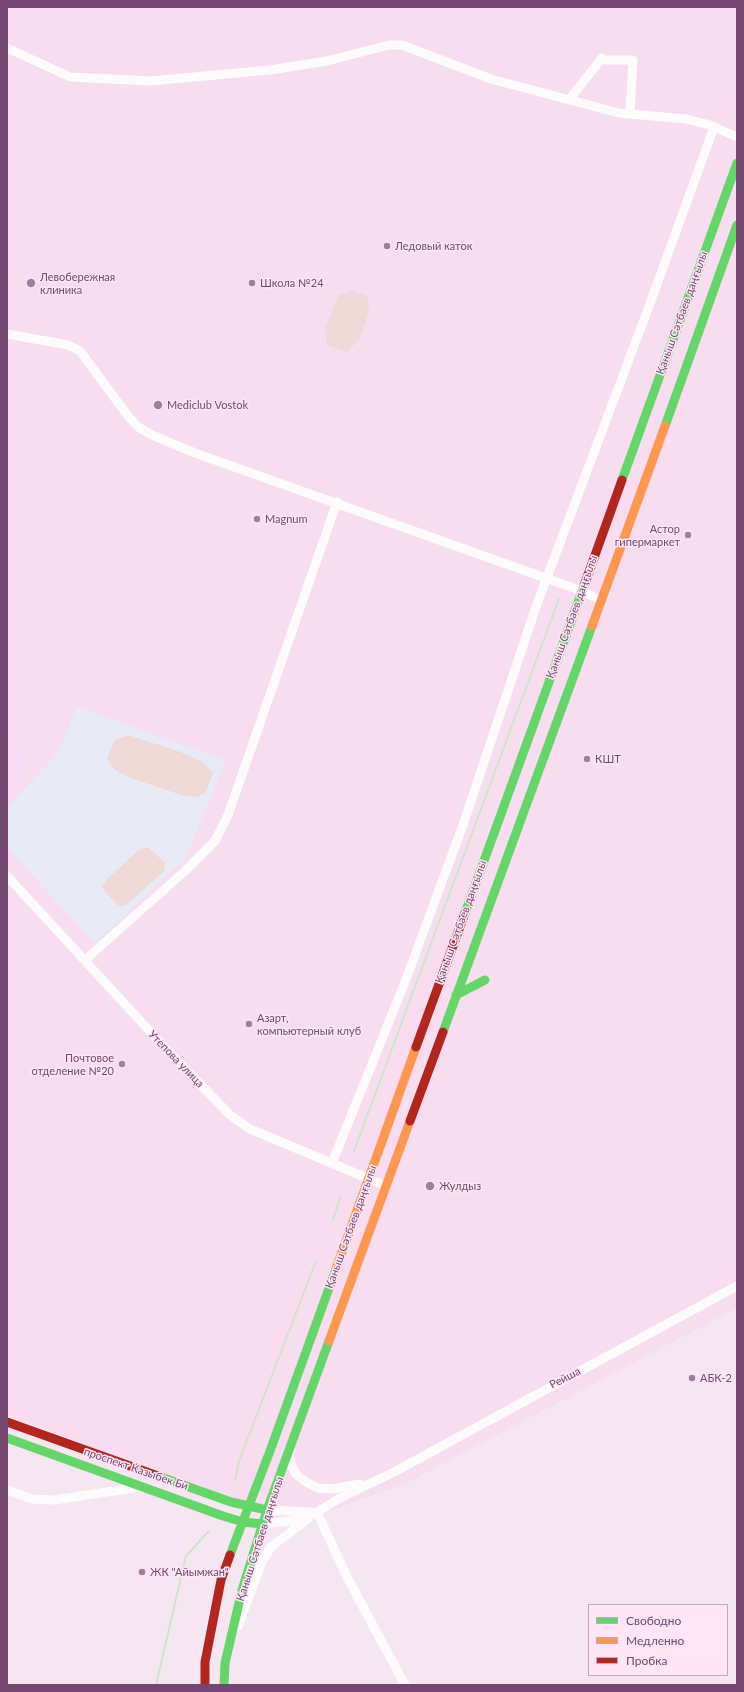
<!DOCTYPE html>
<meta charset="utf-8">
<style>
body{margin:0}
#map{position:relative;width:744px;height:1692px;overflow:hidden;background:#f6e6f1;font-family:Lato,sans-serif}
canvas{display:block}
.frame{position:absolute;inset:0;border:8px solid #73476f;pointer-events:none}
.legend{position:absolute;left:588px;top:1604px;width:140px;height:72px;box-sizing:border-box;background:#ffe6f7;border:1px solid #c7a6c1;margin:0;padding:5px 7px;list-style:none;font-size:12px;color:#73476f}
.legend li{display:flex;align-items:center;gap:8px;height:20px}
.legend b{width:20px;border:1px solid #c7a6c1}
</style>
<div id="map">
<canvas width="744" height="1692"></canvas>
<div class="frame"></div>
<ul class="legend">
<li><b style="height:5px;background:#63d668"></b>Свободно</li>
<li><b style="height:5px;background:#ff974d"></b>Медленно</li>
<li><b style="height:5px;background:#b3261e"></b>Пробка</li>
</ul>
</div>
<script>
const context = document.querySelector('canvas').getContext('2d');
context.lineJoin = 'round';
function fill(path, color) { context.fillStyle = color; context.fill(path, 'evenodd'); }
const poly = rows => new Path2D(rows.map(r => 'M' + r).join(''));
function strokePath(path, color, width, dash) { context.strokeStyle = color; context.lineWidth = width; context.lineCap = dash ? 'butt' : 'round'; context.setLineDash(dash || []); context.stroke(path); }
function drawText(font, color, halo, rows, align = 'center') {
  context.font = font + ' Lato,sans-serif'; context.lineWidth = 3; context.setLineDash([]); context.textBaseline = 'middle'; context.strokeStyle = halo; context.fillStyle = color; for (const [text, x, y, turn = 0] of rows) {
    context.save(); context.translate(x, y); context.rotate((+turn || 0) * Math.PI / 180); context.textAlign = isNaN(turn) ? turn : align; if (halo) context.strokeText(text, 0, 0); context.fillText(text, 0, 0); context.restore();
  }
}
fill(poly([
 [7,7,737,7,737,1308,404,1484,329,1511,247,1507,7,1415]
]), '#f8dcf0');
fill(poly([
 [10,746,31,763,7,790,7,748]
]), '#fadcf7');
fill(poly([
 [77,707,226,760,185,859,95,943,7,848,7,807,58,753]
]), '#e8ebf5');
fill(poly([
 [352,290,367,296,369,312,359,339,347,352,327,345,325,328,338,296],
 [128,735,178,751,203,762,213,773,205,793,197,797,181,795,128,777,115,770,107,758,115,740],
 [148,847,165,863,164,871,126,905,119,906,104,891,102,886,107,879,140,849]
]), '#efd8d6');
strokePath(poly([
 [354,1151,559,599],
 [333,1219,341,1195],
 [235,1480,239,1461,316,1261],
 [156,1685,186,1556,209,1531]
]), '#cde5c7', 2);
strokePath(poly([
 [7,48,70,77,151,81,270,70,327,61,389,45,402,45,491,79,619,113,686,119,710,125,737,137],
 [569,100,602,58,605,60,633,60,630,114],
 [7,334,68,345,80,351,128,416,138,427,152,435,195,453,582,591,600,600],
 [7,876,168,1051,230,1115,250,1129,386,1186],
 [85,960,185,871,215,841,228,815,337,502],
 [332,1163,405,982,463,825,537,604,648,309,714,127],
 [289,1451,291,1465,296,1474,306,1482,318,1488,332,1489,360,1484],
 [7,1490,32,1499,54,1500,140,1487],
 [267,1510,312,1512],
 [317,1512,347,1577,405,1685],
 [263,1524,297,1520,317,1512,340,1498,394,1472,737,1286],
 [238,1627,262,1561,272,1546,308,1519]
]), '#fefbfd', 9);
strokePath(poly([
 [665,426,737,225],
 [622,480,737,163],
 [465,913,585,583],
 [456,995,485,980],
 [443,1032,592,626],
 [7,1438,223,1516,243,1522,263,1524],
 [158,1476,231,1502,267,1510],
 [230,1555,270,1451,336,1269],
 [224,1685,225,1663,242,1590,267,1510,329,1341]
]), '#63d668', 9);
strokePath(poly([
 [592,626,665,426],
 [336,1269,416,1047],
 [329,1341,410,1121]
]), '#ff974d', 9);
strokePath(poly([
 [585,583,622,480],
 [416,1047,465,913],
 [410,1121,443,1032],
 [7,1422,158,1476],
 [205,1685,205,1662,221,1580,230,1555]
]), '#b3261e', 9);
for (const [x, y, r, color] of [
 [387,246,4,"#a17f9c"],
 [31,283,5,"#a17f9c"],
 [252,283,4,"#a17f9c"],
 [158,405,5,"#a17f9c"],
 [257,519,4,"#a17f9c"],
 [688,535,4,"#a17f9c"],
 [587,759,4,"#a17f9c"],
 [249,1024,4,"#a17f9c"],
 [122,1064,4,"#a17f9c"],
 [430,1186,5,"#a17f9c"],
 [692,1378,4,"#a17f9c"],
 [142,1572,4,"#a17f9c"]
]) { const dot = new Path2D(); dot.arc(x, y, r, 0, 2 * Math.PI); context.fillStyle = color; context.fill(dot); strokePath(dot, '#ffe6f7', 1.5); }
drawText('11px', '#73476f', '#ffe6f7', [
 ["Ледовый каток",395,246],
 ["Левобережная",40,277],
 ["клиника",40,290],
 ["Школа №24",260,283],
 ["Mediclub Vostok",167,405],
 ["Magnum",265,519],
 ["Астор",680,529,"right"],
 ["гипермаркет",680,542,"right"],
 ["КШТ",595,759],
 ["Азарт,",257,1018],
 ["компьютерный клуб",257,1031],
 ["Почтовое",114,1058,"right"],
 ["отделение №20",114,1071,"right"],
 ["Жулдыз",439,1186],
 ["АБК-2",700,1378],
 ["ЖК \"Айымжан\"",150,1572]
], 'left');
drawText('11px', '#73476f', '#ffe6f7', [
 ["Қаныш Сәтбаев даңғылы",682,313,-70],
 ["Қаныш Сәтбаев даңғылы",572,617,-70],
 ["Қаныш Сәтбаев даңғылы",461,922,-70],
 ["Утепова улица",176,1059,46],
 ["Қаныш Сәтбаев даңғылы",351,1227,-70],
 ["Рейша",565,1378,-28],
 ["проспект Казыбек Би",136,1469,19],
 ["Қаныш Сәтбаев даңғылы",260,1539,-72]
]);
</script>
